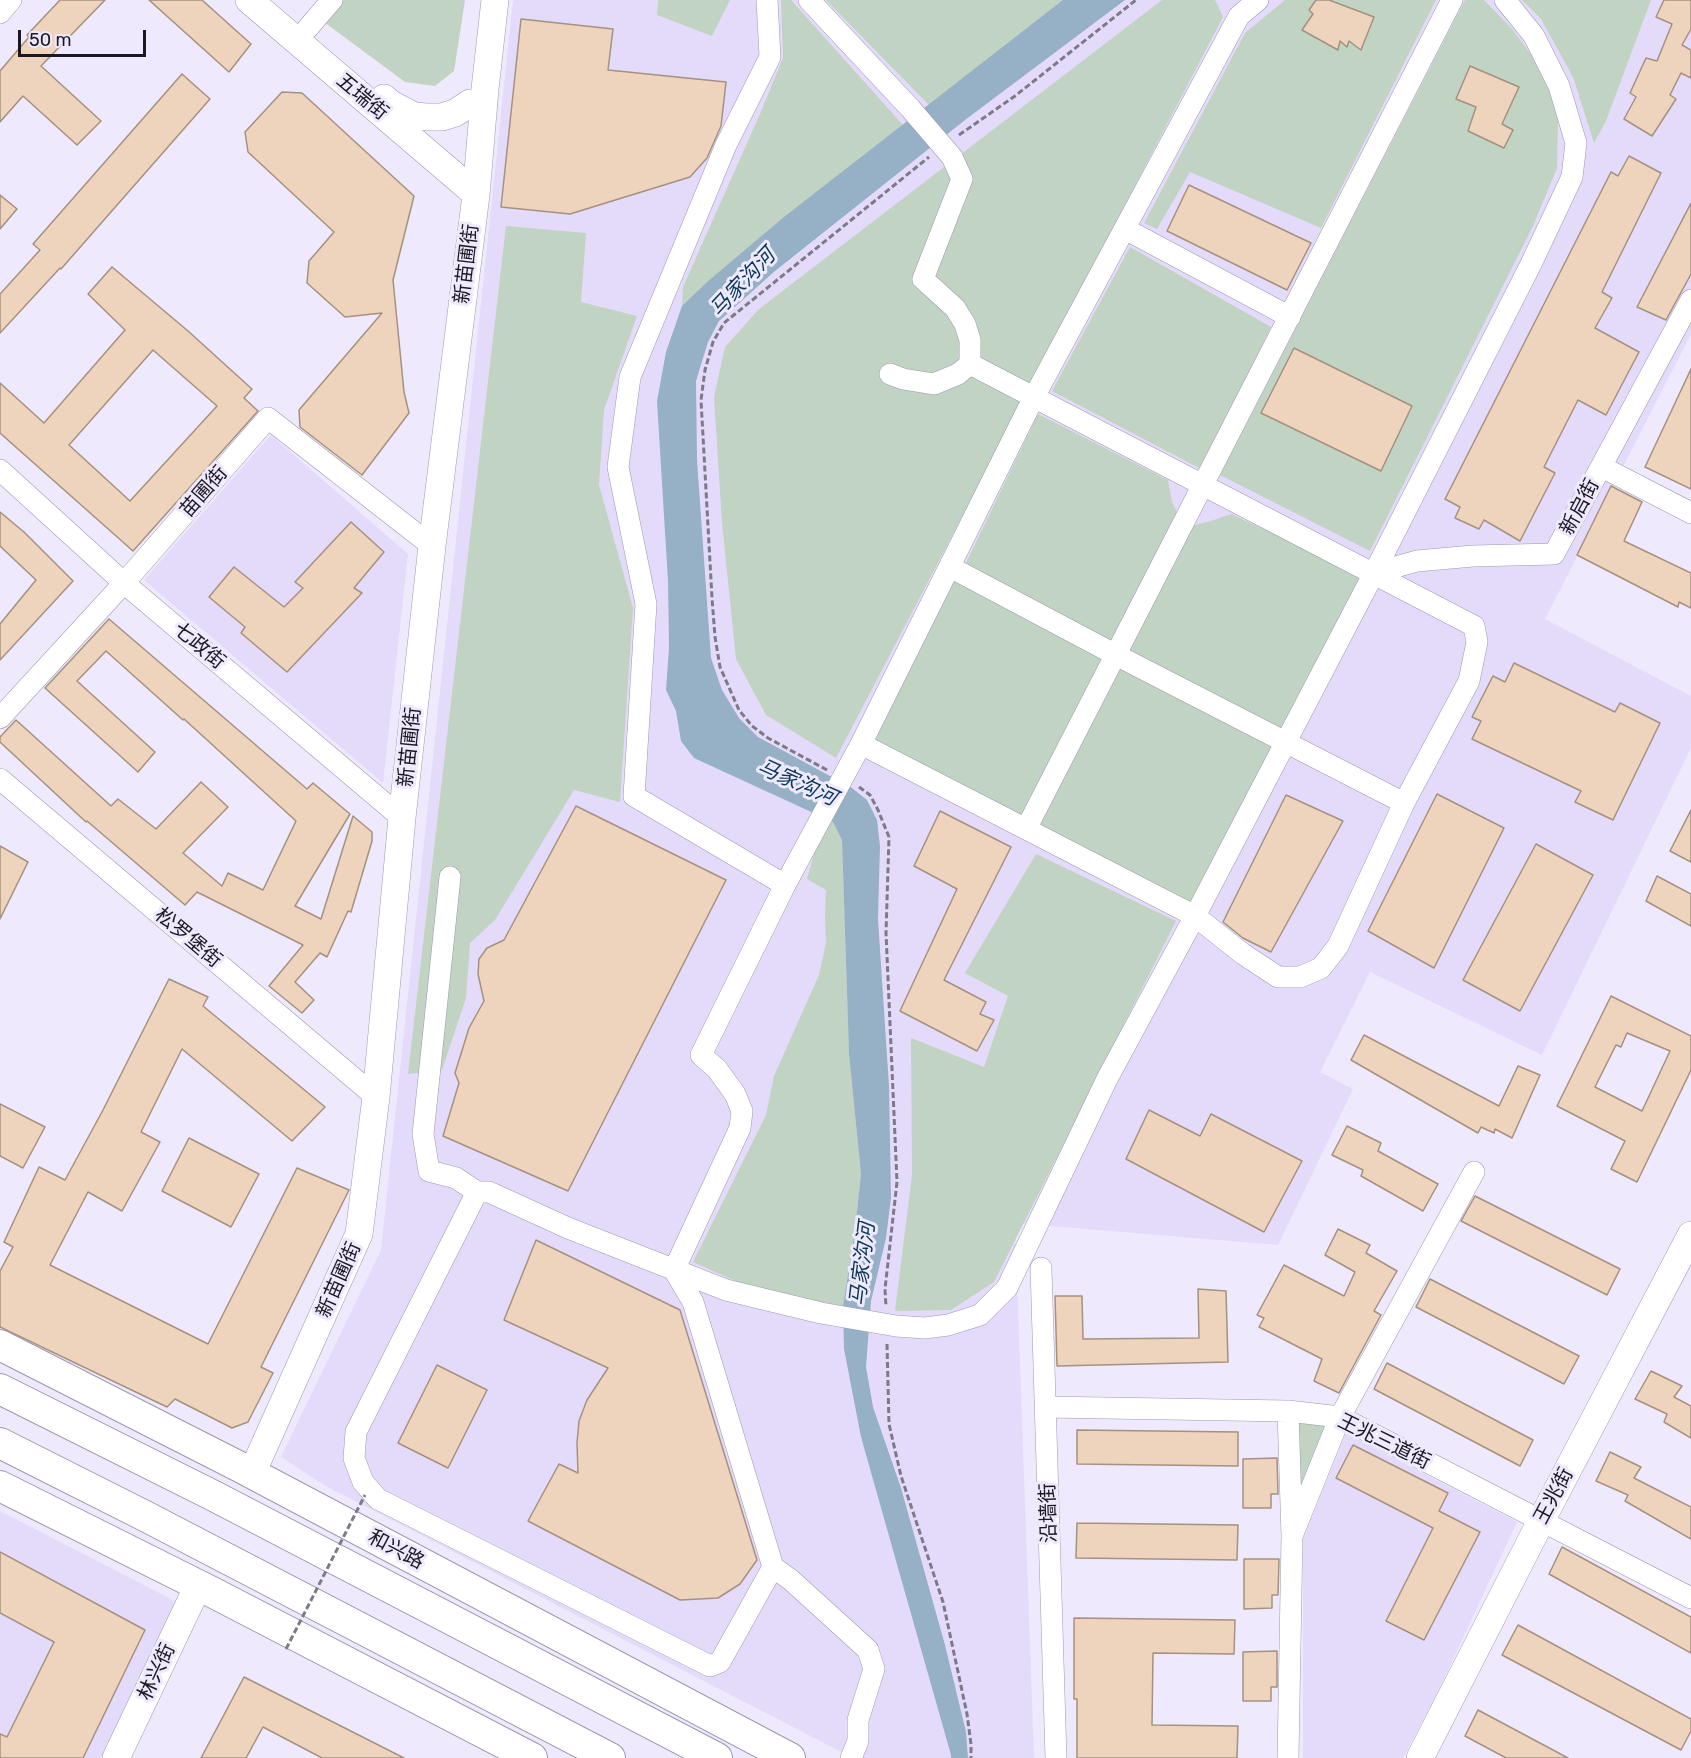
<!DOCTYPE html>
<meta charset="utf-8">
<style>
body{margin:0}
#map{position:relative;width:1691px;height:1758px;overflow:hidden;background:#efe9fd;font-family:Rubik,sans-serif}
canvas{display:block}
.scale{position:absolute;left:18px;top:30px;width:128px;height:27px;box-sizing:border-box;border:3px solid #1b1821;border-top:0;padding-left:8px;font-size:18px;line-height:21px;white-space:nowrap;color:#1b1821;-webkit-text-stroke:4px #efe9fd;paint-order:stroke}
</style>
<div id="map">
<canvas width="1691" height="1758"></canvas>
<div class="scale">50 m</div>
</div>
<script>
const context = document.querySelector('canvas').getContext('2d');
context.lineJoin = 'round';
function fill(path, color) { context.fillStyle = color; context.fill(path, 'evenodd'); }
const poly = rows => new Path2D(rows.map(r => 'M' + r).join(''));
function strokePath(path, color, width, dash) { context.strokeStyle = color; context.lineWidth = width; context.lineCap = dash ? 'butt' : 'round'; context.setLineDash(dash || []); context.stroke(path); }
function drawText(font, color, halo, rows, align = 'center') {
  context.font = font + ' Rubik,"Noto Sans SC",sans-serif'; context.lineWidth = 6; context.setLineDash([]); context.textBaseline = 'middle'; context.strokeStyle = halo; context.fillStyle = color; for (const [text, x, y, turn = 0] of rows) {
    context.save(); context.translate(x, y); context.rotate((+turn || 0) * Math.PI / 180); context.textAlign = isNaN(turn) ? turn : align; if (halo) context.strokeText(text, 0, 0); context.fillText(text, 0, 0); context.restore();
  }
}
fill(poly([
 [513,0,1691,0,1691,334,1545,619,1691,696,1691,748,1542,1055,1370,972,1320,1072,1353,1089,1278,1245,1015,1223,1034,1758,853,1758,324,1485,281,1457,381,1250],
 [271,435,408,554,383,783,144,580],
 [1346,1433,1517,1522,1434,1700,1403,1758,1303,1758,1303,1539],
 [0,1511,177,1602,101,1758,0,1758]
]), '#e4dbfb');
fill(poly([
 [343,0,465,0,454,71,435,86,405,82,324,22],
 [658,0,730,0,712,36,657,15],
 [781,0,791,0,903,125,707,282,682,306,683,287,760,114,783,58],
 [826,0,1065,0,929,105],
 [1162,0,1215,0,1223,17,836,758,766,715,736,659,722,523,714,397,725,347,759,309],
 [1285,0,1436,0,1321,228,1190,172,1157,229,1144,223,1245,33],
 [1465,0,1484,0,1513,30,1547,77,1558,121,1557,168,1533,226,1370,551,1220,475],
 [1522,0,1651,0,1606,121,1594,143,1573,77,1541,19],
 [506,226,586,233,581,302,637,316,604,410,599,485,633,608,620,802,574,790,495,920,470,943,466,998,442,1070,408,1074],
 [1130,247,1271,327,1201,469,1052,391],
 [1038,414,1168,480,1172,502,1180,518,1113,647,965,565],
 [1231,514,1367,577,1281,733,1127,654,1191,526,1211,521],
 [954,576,1108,657,1023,818,873,741],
 [1119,663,1274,746,1192,906,1036,824],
 [826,819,833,822,842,840,849,1054,861,1174,855,1230,843,1306,751,1288,693,1262,766,1115,774,1076,819,975,826,943,825,917,826,890,807,879,817,843],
 [1036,854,1176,921,994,1282,951,1310,895,1311,912,1175,911,1038,984,1067,1008,996,965,973],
 [1293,1416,1340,1417,1296,1510]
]), '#c1d3c2');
fill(poly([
 [1063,0,1125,0,965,120,775,271,719,321,708,342,696,381,697,460,711,658,722,690,739,718,758,737,852,788,867,800,877,820,880,846,878,919,889,1086,891,1198,886,1238,871,1301,866,1367,873,1407,901,1488,945,1645,966,1732,968,1758,951,1758,951,1755,861,1437,844,1349,843,1306,855,1230,861,1174,849,1054,842,840,833,822,694,758,681,741,676,711,666,690,669,648,668,581,657,401,666,352,682,306,707,282,784,217]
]), '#96b0c6');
const building = poly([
 [60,0,105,0,41,66,101,121,77,145,23,96,0,122,0,71,29,37,27,35,60,0],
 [149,0,202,0,251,44,229,72,149,0],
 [1316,0,1329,0,1374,17,1361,50,1349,41,1347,47,1340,41,1338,50,1302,30,1313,14,1309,10,1316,0],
 [1664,0,1691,0,1691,29,1682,45,1691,50,1691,78,1681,73,1670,95,1676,99,1652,136,1624,119,1636,97,1630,93,1646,58,1657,61,1672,24,1656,17,1664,0],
 [521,19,613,29,608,70,726,82,721,126,707,158,690,177,570,214,501,207,521,19],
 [1470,66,1519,87,1502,124,1513,130,1504,148,1468,131,1476,107,1456,99,1470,66],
 [182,74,210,99,61,269,60,268,0,333,0,294,40,250,33,244,182,74],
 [282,92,302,93,414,196,393,280,404,392,409,413,362,475,300,427,299,410,382,313,345,317,307,283,309,261,334,232,248,152,245,132,282,92],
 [1629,156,1661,173,1602,292,1612,298,1595,328,1639,352,1606,415,1578,400,1544,467,1555,473,1520,541,1484,520,1479,529,1455,518,1460,507,1445,499,1611,172,1618,176,1629,156],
 [1189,185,1311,243,1287,290,1167,231,1189,185],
 [0,195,17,209,0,229,0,195],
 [1691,203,1691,274,1666,320,1637,307,1691,203],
 [112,267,188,331,252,389,244,398,258,411,133,551,0,433,0,383,44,423,125,330,88,294,112,267],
 [153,350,217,406,130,501,69,445,153,350],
 [1294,348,1412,406,1381,471,1261,413,1294,348],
 [1691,369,1691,489,1645,467,1691,369],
 [1611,486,1642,502,1624,541,1691,573,1691,608,1679,602,1678,607,1577,555,1611,486],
 [0,512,24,532,73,581,0,660,0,624,36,580,0,546,0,512],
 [351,522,384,552,354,588,362,593,287,672,241,633,245,627,209,597,234,567,284,607,303,588,295,582,351,522],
 [109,619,307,789,313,783,350,814,295,906,321,919,353,816,372,832,372,841,351,912,348,911,327,957,320,953,295,982,314,1000,302,1013,269,986,303,945,197,892,185,905,87,821,86,822,0,742,0,737,16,720,111,806,118,799,156,829,201,782,228,807,183,853,222,886,228,873,263,890,296,821,184,719,183,720,106,651,77,681,155,752,138,772,45,688,109,619],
 [1514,663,1615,712,1620,703,1660,723,1613,820,1575,802,1581,791,1472,739,1481,721,1472,717,1493,676,1505,682,1514,663],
 [1437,794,1504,828,1434,968,1368,931,1437,794],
 [1286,795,1343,821,1271,952,1243,938,1223,922,1286,795],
 [576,806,726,880,568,1191,443,1136,459,1083,455,1073,469,1028,484,1001,478,974,479,959,487,948,504,940,576,806],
 [1691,810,1691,862,1670,851,1691,810],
 [940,811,1011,847,944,980,986,1002,980,1014,994,1020,977,1051,900,1011,957,889,914,866,940,811],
 [1536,844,1593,875,1520,1011,1463,980,1536,844],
 [0,846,28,862,0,919,0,846],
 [1657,876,1691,894,1691,926,1646,901,1657,876],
 [169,979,208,997,203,1006,325,1107,292,1141,182,1049,141,1132,160,1142,122,1211,88,1192,50,1265,208,1344,297,1168,349,1190,261,1367,273,1373,248,1422,232,1428,175,1399,167,1407,0,1327,0,1271,13,1247,4,1242,39,1167,65,1180,103,1110,169,979],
 [1611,996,1691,1036,1691,1070,1637,1182,1611,1169,1625,1141,1557,1106,1611,996],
 [1627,1033,1670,1051,1642,1111,1595,1087,1616,1045,1621,1047,1627,1033],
 [1364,1035,1499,1106,1518,1066,1540,1075,1512,1138,1495,1129,1494,1133,1481,1127,1478,1133,1351,1060,1364,1035],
 [0,1104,45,1127,23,1168,0,1156,0,1104],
 [1149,1110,1200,1136,1211,1114,1302,1161,1264,1232,1126,1159,1149,1110],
 [1347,1126,1381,1143,1378,1151,1438,1184,1423,1211,1361,1176,1363,1170,1332,1155,1347,1126],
 [189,1138,259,1174,231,1227,162,1191,189,1138],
 [1475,1196,1620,1269,1607,1295,1461,1221,1475,1196],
 [1338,1229,1370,1245,1366,1253,1397,1271,1374,1311,1381,1315,1339,1393,1314,1381,1322,1359,1259,1327,1264,1318,1257,1315,1284,1265,1344,1296,1355,1272,1325,1255,1338,1229],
 [536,1240,680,1310,757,1560,740,1584,718,1598,680,1600,528,1521,559,1464,578,1473,577,1443,579,1421,587,1400,608,1368,504,1320,536,1240],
 [1430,1279,1579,1356,1564,1384,1416,1307,1430,1279],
 [1198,1289,1226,1291,1228,1362,1057,1366,1055,1296,1082,1296,1083,1339,1199,1338,1198,1289],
 [1387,1363,1533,1440,1520,1466,1374,1389,1387,1363],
 [437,1365,487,1390,448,1468,398,1443,437,1365],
 [1651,1371,1682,1386,1674,1397,1691,1406,1691,1438,1664,1422,1667,1414,1635,1399,1651,1371],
 [1077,1430,1238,1432,1238,1466,1077,1464,1077,1430],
 [1353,1445,1448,1493,1439,1511,1480,1532,1424,1640,1386,1621,1433,1528,1336,1478,1353,1445],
 [1610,1452,1641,1467,1634,1478,1691,1507,1691,1539,1625,1501,1628,1495,1596,1481,1610,1452],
 [1277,1458,1278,1494,1271,1494,1271,1508,1243,1508,1243,1459,1277,1458],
 [1077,1523,1238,1525,1237,1560,1076,1558,1077,1523],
 [1562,1547,1691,1617,1691,1653,1549,1574,1562,1547],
 [0,1552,145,1630,83,1758,0,1758,0,1734,7,1737,54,1642,0,1613,0,1552],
 [1244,1559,1279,1559,1278,1595,1272,1595,1272,1608,1244,1609,1244,1559],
 [1074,1618,1235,1620,1234,1654,1153,1653,1152,1725,1238,1726,1237,1758,1077,1758,1077,1699,1074,1699,1074,1618],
 [1518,1625,1691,1719,1691,1731,1681,1750,1502,1655,1518,1625],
 [1277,1651,1277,1687,1271,1687,1271,1701,1243,1701,1243,1652,1277,1651],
 [244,1677,404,1758,322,1758,263,1727,246,1758,201,1758,244,1677],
 [1478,1710,1568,1758,1506,1758,1465,1736,1478,1710]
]);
fill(building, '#eed4bd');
strokePath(building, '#a49180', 1.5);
const minor = poly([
 [767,0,770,57,726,145,630,377,618,467,646,604,634,796,785,885],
 [809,0,910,108,952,157,962,179,923,279,955,308,965,324,970,340,970,364,958,374,934,384,903,379,890,374],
 [0,13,11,0],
 [307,29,332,0],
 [1125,229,1290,317],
 [1602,467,1691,513],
 [0,470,124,583,402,818],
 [950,567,1116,655,1404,803],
 [1374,573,1417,561,1473,556,1554,554,1691,300],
 [0,718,124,583,268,418,432,546],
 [861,744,1195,916,1243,954,1278,977,1300,977,1321,968,1338,946,1404,803,1469,681,1477,642,1474,626,970,364],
 [0,779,376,1097],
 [1026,829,1452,0],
 [450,877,423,1134,429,1171,456,1178,477,1192],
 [1041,1268,1056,1758],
 [1045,1407,1288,1411,1340,1417,1691,1598],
 [1292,1536,1340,1417,1474,1172],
 [773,1567,720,1662,710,1666,378,1499,363,1482,354,1458,356,1432,477,1192,489,1192,568,1228,726,1290,821,1313,896,1326,925,1328,948,1325,980,1315,1007,1288,1107,1079,1195,916,1374,573,1531,264,1572,177,1576,143,1559,86,1534,36,1505,0],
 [851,1758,858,1741,858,1720,874,1669,868,1650,791,1580,773,1567,693,1302,674,1270,740,1128,742,1111,735,1094,717,1069,701,1055,785,885,861,744,1034,397,1239,16,1258,0],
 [1288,1758,1292,1536,1288,1411]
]);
const major = poly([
 [249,0,476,194],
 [384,98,391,104,414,116,427,117,442,117,455,113,470,103],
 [252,1473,359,1234,376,1097,402,818,432,546,476,195,485,89,495,0],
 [116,1758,198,1586],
 [1420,1758,1541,1521,1691,1235]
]);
const highway = poly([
 [0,1345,238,1466,790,1758],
 [0,1389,214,1496,717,1758],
 [0,1443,145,1516,610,1758],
 [0,1486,210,1591,532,1758]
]);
strokePath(minor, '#9e98af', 22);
strokePath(major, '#9e98af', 28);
strokePath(highway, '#9e98af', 32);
strokePath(poly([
 [959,135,1015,96,1136,0],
 [827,770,768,738,752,726,739,710,720,667,715,637,712,598,701,400,705,370,713,342,724,323,929,157],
 [859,787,870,795,878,810,889,837,886,933,897,1182,885,1289,886,1307],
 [887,1344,889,1424,901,1476,943,1602,967,1714,971,1744,971,1758]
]), '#7d7987', 3, [6, 3]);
strokePath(minor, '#fff', 21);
strokePath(major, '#fff', 27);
strokePath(highway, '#fff', 30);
strokePath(poly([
 [286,1649,365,1495]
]), '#7d7987', 3, [6, 3]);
drawText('20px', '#1b1821', '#efe9fd', [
 ["五瑞街",362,97,40],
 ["新苗圃街",467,264,-83],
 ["苗圃街",204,492,-49],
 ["新启街",1580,507,-62],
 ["七政街",199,646,40],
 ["新苗圃街",410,747,-84],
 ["松罗堡街",188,938,40],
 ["新苗圃街",339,1280,-66],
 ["王兆三道街",1384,1442,26],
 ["王兆街",1554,1496,-62],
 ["沿墙街",1049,1513,-92],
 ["和兴路",396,1550,28],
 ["林兴街",157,1672,-65]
]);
drawText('italic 21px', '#0b3757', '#efe9fd', [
 ["马家沟河",743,283,-47],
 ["马家沟河",797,783,24],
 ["马家沟河",863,1264,-83]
]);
</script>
